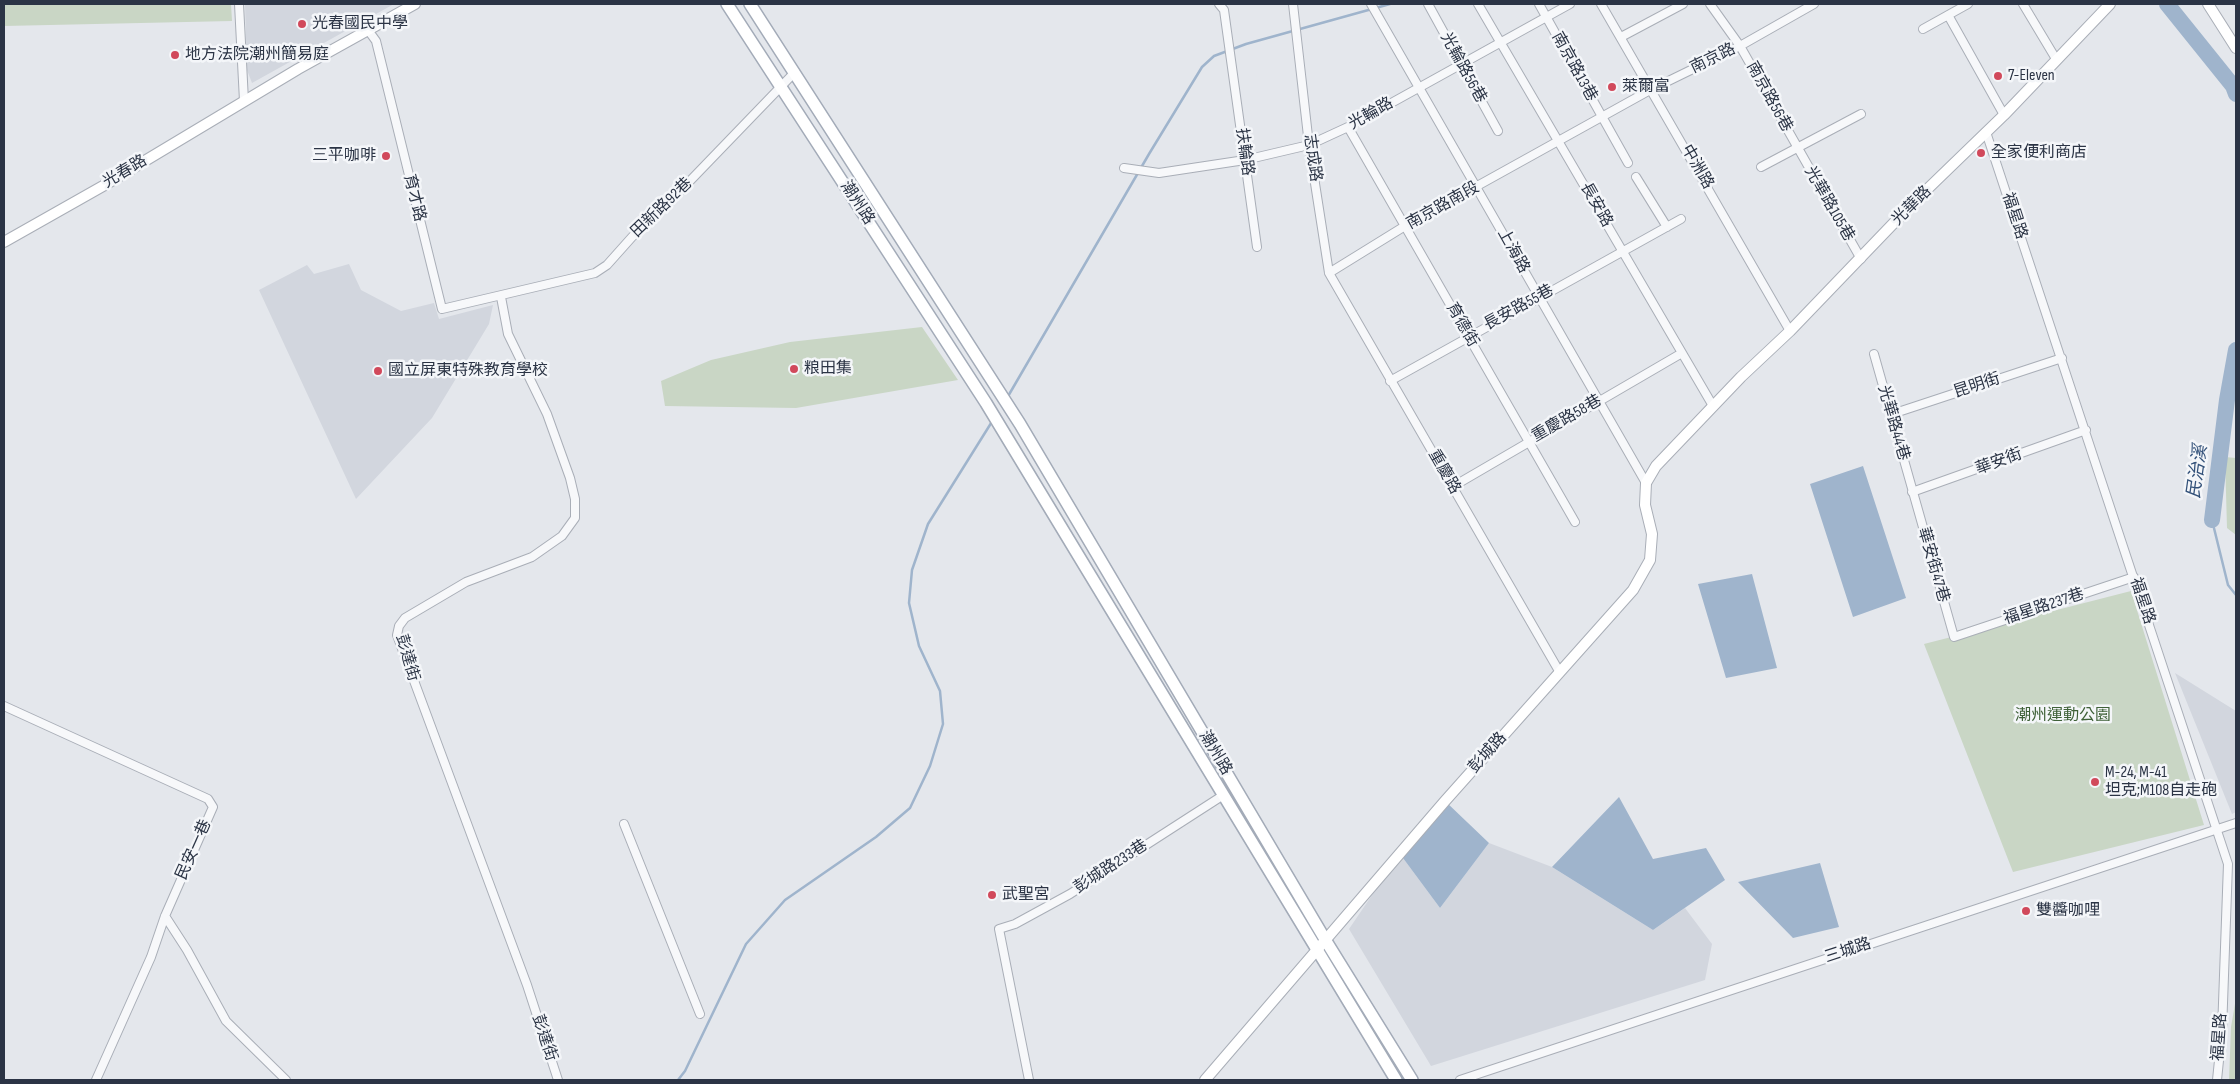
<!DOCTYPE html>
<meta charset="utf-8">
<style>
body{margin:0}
#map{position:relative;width:2240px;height:1084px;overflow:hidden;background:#e4e7ec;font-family:"Sofia Sans Condensed",sans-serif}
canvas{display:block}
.frame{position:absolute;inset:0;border:5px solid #2b3445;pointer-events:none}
</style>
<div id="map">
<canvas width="2240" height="1084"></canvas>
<div class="frame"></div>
</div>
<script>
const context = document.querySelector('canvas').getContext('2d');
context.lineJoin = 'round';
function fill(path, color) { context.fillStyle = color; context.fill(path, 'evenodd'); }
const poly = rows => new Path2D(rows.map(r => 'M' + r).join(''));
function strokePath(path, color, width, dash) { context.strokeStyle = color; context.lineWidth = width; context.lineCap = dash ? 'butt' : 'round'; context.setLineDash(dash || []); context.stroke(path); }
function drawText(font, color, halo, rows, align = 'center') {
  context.font = font + ' "Sofia Sans Condensed","Noto Sans TC",sans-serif'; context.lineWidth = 5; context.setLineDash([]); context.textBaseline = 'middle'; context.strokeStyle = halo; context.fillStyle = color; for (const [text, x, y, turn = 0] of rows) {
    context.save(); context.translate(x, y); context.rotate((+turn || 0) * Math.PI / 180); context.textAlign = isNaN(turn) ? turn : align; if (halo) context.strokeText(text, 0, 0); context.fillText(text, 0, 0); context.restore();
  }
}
fill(poly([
 [245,4,394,4,252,83,247,70],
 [349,264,361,290,401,311,434,303,439,319,493,305,489,324,432,418,356,499,259,290,307,265,314,274],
 [2175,673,2236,711,2236,812,2232,814],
 [1489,843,1552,867,1653,930,1685,908,1712,944,1705,980,1431,1066,1349,929,1400,854,1440,908]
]), '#d2d6de');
fill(poly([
 [4,4,231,4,232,21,4,26],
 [922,327,958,380,796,408,665,406,661,381,711,360,790,342],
 [2225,457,2236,458,2236,535,2227,528],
 [2131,591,2204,825,2013,872,1924,644],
 [2236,998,2236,1080,2229,1080,2231,1027]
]), '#c9d6c5');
fill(poly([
 [1863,466,1906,598,1853,617,1810,484],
 [1752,574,1777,668,1726,678,1698,584],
 [1619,797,1653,859,1706,848,1725,880,1653,930,1552,867],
 [1445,801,1489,843,1440,908,1400,854],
 [1820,863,1839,927,1793,938,1738,882]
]), '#9fb4cc');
strokePath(poly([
 [1007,398,1149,154,1202,67,1214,56,1246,44,1390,4],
 [2212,520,2228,585,2236,595],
 [678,1080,685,1071,746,944,785,900,876,837,910,808,930,766,943,724,940,691,919,646,909,603,912,570,928,524,993,420]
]), '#9fb4cc', 2.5);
strokePath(poly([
 [2167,4,2233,86,2236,94],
 [2212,520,2227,400,2236,350]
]), '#9fb4cc', 16);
const street = poly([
 [239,4,244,101],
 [1219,4,1224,10,1257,247],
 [1293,4,1309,145,1329,273,1559,671],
 [1371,4,1646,483],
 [1428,4,1498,131],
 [1478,4,1713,406],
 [1539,4,1628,163],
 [1601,4,1790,331],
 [1710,4,1740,46,1861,259],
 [2023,4,2056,59],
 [1948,15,2004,115],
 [1923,29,1968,4],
 [368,30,376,41,442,309,595,273,607,265,632,237,686,185,795,72],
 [1621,37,1683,4],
 [1348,127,1575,522],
 [1986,132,2228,864,2222,1031,2217,1080],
 [1761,167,1861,114],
 [1124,168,1159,173,1245,160,1309,145,1348,127,1570,4],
 [1636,177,1667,227],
 [1329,273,1405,226,1652,89,1740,46,1814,4],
 [501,297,508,334,547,414,570,478,575,499,575,518,562,536,532,557,466,582,405,618,399,626,397,635,527,985,558,1080],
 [1874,354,1954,637,2134,577],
 [1390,381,1681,219],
 [1892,414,2062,358],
 [1452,487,1682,353],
 [1912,492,2086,430],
 [4,706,208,799,213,807,165,916,151,957,96,1080],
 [624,824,700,1014],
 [165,916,187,950,226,1021,286,1080],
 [1029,1080,999,929,1015,924,1070,894,1222,796],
 [1460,1080,2236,823]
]);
const secondary = poly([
 [2208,4,2236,48],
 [4,242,103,186,298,69,415,4],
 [1205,1080,1445,801,1633,590,1650,560,1652,534,1645,505,1646,483,1656,466,1741,377,1790,331,1913,203,2004,115,2110,4]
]);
const primary = poly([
 [727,4,986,403,1396,1080],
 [750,4,1020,424,1326,941,1412,1080]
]);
strokePath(street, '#a9aeb7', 10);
strokePath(secondary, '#a9aeb7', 12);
strokePath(primary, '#a3abb8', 14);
strokePath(street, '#f7f8fa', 8);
strokePath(secondary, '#fff', 10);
strokePath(primary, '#fff', 11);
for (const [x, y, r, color] of [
 [302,24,5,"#d1495b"],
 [175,55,5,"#d1495b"],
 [1998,76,5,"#d1495b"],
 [1612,87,5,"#d1495b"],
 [1981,153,5,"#d1495b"],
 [386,156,5,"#d1495b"],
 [794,369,5,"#d1495b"],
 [378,371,5,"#d1495b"],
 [2095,782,5,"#d1495b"],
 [992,895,5,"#d1495b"],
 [2026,911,5,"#d1495b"]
]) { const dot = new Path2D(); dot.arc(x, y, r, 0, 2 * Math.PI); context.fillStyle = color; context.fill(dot); strokePath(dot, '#f4f6f9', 2); }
drawText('16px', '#2b3445', '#f4f6f9', [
 ["光春國民中學",312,24],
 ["地方法院潮州簡易庭",185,55],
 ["7-Eleven",2008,76],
 ["萊爾富",1622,87],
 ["全家便利商店",1991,153],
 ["三平咖啡",376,156,"right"],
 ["粮田集",804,369],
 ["國立屏東特殊教育學校",388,371],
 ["M-24, M-41",2105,773],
 ["坦克;M108自走砲",2105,791],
 ["武聖宮",1002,895],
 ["雙醬咖哩",2036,911]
], 'left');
drawText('16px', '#2b3445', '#f4f6f9', [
 ["南京路",1713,59,-26],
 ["南京路13巷",1574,67,61],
 ["光輪路56巷",1463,68,61],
 ["南京路56巷",1769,97,61],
 ["光輪路",1371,114,-29],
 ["扶輪路",1244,152,82],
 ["志成路",1312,158,82],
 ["中洲路",1697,167,60],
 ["光春路",125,172,-31],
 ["育才路",414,198,76],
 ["潮州路",857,203,57],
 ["光華路105巷",1829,204,60],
 ["長安路",1596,205,60],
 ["南京路南段",1443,206,-29],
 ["光華路",1912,206,-45],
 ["田新路92巷",662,208,-44],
 ["福星路",2014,216,72],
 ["上海路",1513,251,61],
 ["長安路55巷",1519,308,-29],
 ["育德街",1462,325,60],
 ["昆明街",1977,386,-18],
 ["重慶路58巷",1567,419,-30],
 ["光華路44巷",1893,423,74],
 ["華安街",1999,462,-20],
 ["重慶路",1444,472,60],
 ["華安街47巷",1933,565,74],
 ["福星路",2142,601,72],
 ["福星路237巷",2044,607,-18],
 ["彭達街",407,658,74],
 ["潮州路",1215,753,59],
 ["彭城路",1488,753,-48],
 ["民安一巷",194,850,-66],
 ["彭城路233巷",1111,867,-33],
 ["三城路",1848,951,-18],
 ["福星路",2220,1037,-86],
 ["彭達街",544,1038,72]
]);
drawText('16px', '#3f6138', '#f4f6f9', [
 ["潮州運動公園",2063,716]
]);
drawText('italic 18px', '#34527a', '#f4f6f9', [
 ["民治溪",2198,472,-82]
]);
</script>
